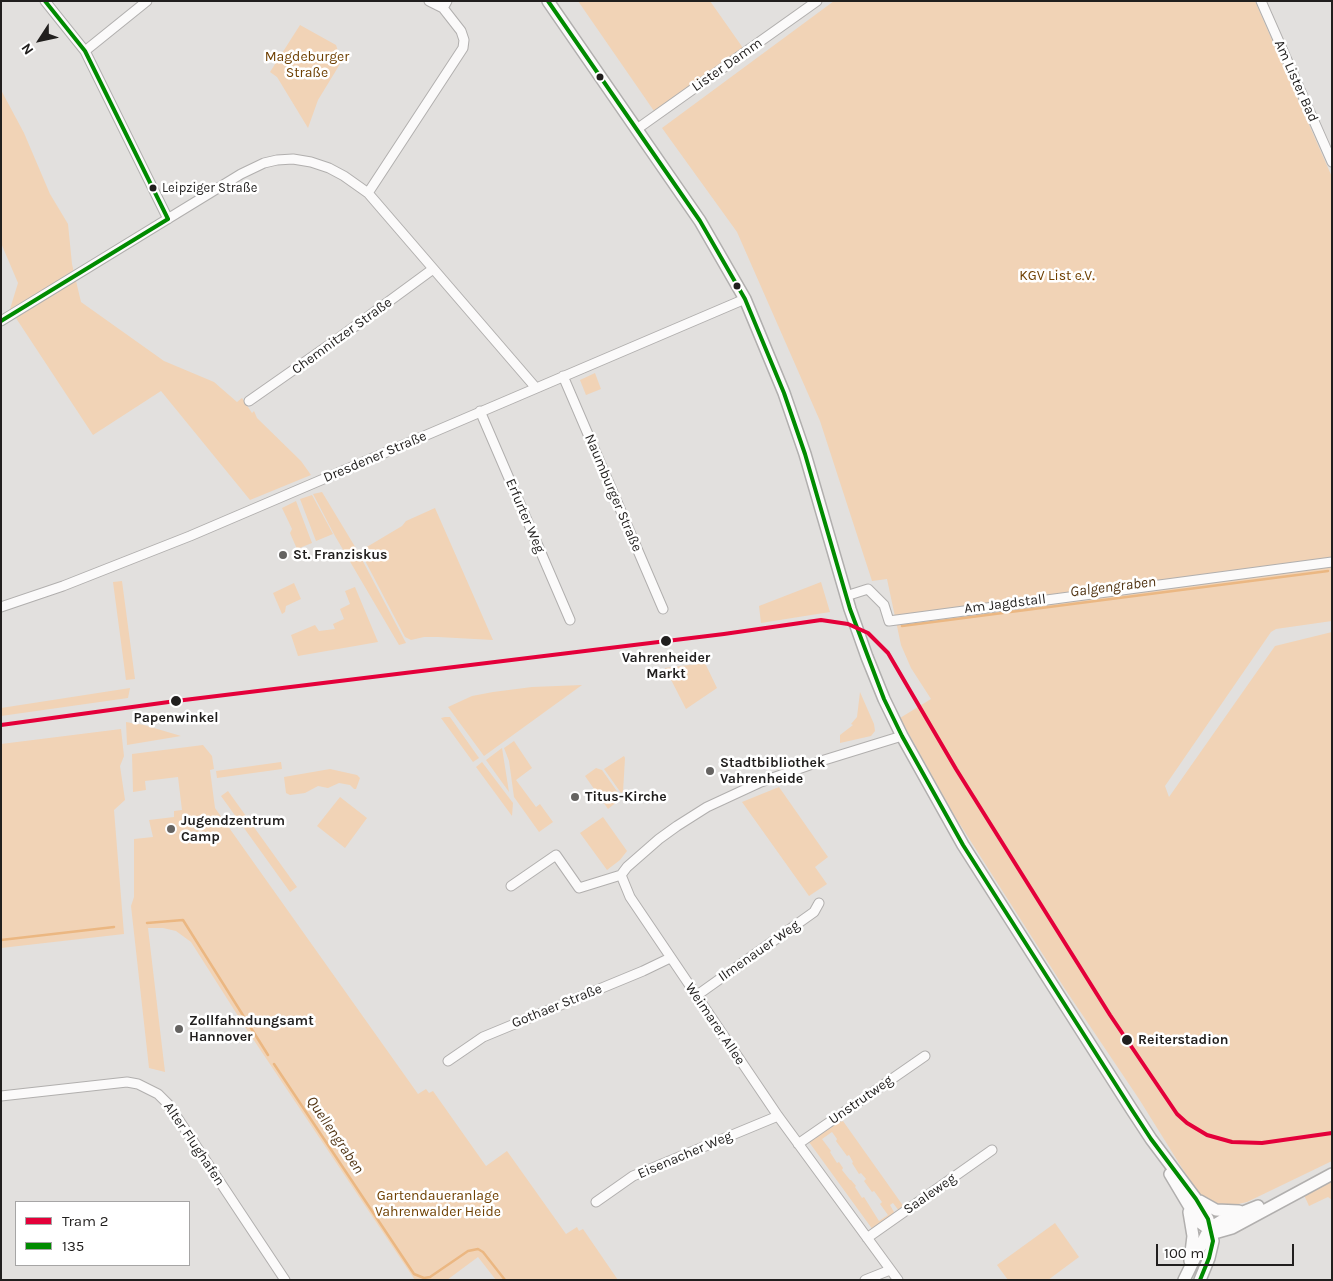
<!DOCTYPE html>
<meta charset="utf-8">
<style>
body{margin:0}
#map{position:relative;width:1333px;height:1281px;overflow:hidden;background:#e2e0de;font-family:Karla,sans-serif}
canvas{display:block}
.frame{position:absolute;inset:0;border:2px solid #211f1e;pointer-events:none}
.legend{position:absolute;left:15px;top:1201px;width:175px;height:65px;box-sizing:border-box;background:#fff;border:1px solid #a6a5a5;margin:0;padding:6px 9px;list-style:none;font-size:15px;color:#211f1e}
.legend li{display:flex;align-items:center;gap:10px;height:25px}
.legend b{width:25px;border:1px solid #a6a5a5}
.north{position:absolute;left:15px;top:15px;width:50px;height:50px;-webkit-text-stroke:4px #fff;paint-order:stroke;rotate:235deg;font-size:14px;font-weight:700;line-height:20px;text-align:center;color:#211f1e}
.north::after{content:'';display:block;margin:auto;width:18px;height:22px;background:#211f1e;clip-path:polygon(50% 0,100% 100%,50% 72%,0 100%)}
.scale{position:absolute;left:1156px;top:1244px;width:138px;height:22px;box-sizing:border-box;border:2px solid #211f1e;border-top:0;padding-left:6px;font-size:15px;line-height:18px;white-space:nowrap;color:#211f1e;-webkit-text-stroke:4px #fff;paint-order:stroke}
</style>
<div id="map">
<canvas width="1333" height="1281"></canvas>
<div class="frame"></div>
<ul class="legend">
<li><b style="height:6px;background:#e4003a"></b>Tram 2</li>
<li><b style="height:6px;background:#008b00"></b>135</li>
</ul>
<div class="north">N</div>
<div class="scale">100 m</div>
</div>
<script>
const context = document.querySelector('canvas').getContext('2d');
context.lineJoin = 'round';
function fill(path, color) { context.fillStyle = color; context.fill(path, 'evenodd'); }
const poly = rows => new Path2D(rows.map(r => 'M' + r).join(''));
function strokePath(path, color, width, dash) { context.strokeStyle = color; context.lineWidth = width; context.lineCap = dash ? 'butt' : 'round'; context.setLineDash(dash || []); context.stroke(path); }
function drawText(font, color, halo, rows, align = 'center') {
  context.font = font + ' Karla,sans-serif'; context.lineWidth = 5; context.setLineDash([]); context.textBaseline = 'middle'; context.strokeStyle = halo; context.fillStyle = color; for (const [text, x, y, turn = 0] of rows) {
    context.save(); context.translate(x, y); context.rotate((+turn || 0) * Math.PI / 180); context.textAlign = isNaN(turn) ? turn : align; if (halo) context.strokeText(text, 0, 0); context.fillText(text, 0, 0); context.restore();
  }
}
fill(poly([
 [578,1,710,1,743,48,654,111],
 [834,1,1255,1,1332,177,1332,621,1276,629,1271,632,1165,786,1169,797,1275,646,1332,632,1332,1161,1247,1202,1234,1205,1217,1204,1200,1194,1192,1184,1139,1099,1065,989,954,815,900,718,931,699,911,668,901,645,887,579,872,581,820,421,737,232,662,128],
 [300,25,336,45,341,60,340,64,318,100,308,128,277,77,270,72],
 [1,90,24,133,50,194,68,224,72,264,81,302,164,361,214,382,237,402,242,398,252,413,254,411,257,418,301,461,311,475,250,500,161,391,93,435,10,309,18,283,1,243],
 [595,373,601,389,586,395,580,380],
 [322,492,357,550,406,643,399,645,335,536,313,494],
 [312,495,333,534,316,541,300,499],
 [296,501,312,543,297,549,290,533,292,529,282,508],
 [435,508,493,640,438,637,424,637,411,640,405,637,360,551,402,526,406,521],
 [122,581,135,679,126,680,113,582],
 [821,582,830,612,761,623,759,606],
 [294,583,301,599,286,606,285,612,282,614,273,593],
 [355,587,378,642,298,656,291,635,315,625,319,631,335,629,333,624,344,619,340,609,350,604,345,591],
 [705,663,717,688,686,709,665,668],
 [582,685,484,756,448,707,472,696,493,692,532,687],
 [130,688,128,698,1,716,1,708],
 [860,692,874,724,875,731,871,736,840,743,840,735,853,725,851,724,857,717],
 [445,717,450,717,479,758,473,762,441,718],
 [126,722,144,725,181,736,127,745],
 [121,729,124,756,120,766,125,800,114,810,124,934,1,948,1,744],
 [514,741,532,768,516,780,536,807,540,804,553,822,539,832,514,797,509,761,504,748],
 [203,745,212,756,214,769,210,770,215,808,418,1094,426,1089,429,1093,433,1091,486,1166,507,1151,566,1234,577,1227,579,1231,583,1229,618,1280,496,1280,478,1257,447,1280,415,1280,247,1030,191,942,176,931,163,928,148,928,165,1072,149,1068,131,906,134,897,134,839,153,837,149,820,174,817,174,811,182,810,178,777,145,781,146,790,133,792,132,754],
 [502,748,509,792,486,760],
 [624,756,625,758,623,792,621,793,604,769],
 [281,762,282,769,217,778,216,771],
 [482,762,513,803,512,816,476,767],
 [596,768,602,770,619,794,618,801,608,809,585,776],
 [330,769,357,775,360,778,356,789,354,789,350,785,339,783,328,788,318,786,305,793,290,795,286,793,284,777],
 [779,787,828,857,815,867,827,884,809,896,742,802],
 [228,791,297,887,290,892,221,796],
 [340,797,367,818,345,848,317,826],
 [603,817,627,851,620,860,607,870,580,833],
 [840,1120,841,1122,843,1121,904,1207,899,1211,893,1203,890,1205,894,1212,893,1215,873,1230,809,1142],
 [832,1132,837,1139,836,1141,847,1156,849,1155,853,1162,852,1163,859,1174,861,1173,866,1179,864,1181,872,1192,874,1191,882,1202,880,1204,888,1215,879,1221,864,1197,862,1198,855,1187,856,1186,851,1180,850,1180,842,1170,843,1168,839,1162,837,1163,830,1152,831,1151,822,1139],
 [1332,1181,1332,1200,1328,1197,1309,1206,1304,1195],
 [1055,1223,1079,1257,1048,1280,1008,1280,997,1265]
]), '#f1d3b6');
strokePath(poly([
 [902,626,1328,571],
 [147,923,183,920,268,1055],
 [1,940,114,927],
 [274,1064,414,1274,424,1278,430,1277,468,1251,478,1249,483,1252,505,1280]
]), '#ebb782', 2.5);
const street = poly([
 [45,1,85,51,168,219],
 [429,1,443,8],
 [1261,1,1332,162],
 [85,51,147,1],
 [637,129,817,1],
 [368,193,463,48,464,40,461,31,443,8,447,1],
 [1,321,241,174,264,163,277,160,293,159,311,162,329,168,344,176,368,193,536,388],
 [563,376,663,609],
 [249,401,339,338,433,269],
 [480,411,570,620],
 [846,596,868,589,884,605,889,621,1332,562],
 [1,607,63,586,190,536,745,299],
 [621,875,630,897,778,1116,898,1280],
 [621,875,627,867,659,839,677,826,707,807,761,782,821,761,902,736],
 [511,886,556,855,579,888,621,875],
 [696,996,814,912,819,903],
 [448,1061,483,1037,643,971,670,958],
 [1,1096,127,1082,138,1084,158,1094,169,1105,285,1280],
 [798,1144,925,1056],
 [596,1202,633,1176,778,1116],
 [867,1238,992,1150],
 [865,1280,890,1270]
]);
const secondary = poly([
 [548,1,700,221,745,299,784,393,805,454,850,609,867,657,884,699,902,736,963,845,1132,1110,1151,1139,1196,1199,1208,1219,1213,1241,1209,1258,1200,1280],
 [1170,1174,1198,1221,1210,1230,1218,1232,1232,1228,1332,1174],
 [1200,1201,1216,1210,1239,1211],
 [1189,1212,1193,1236,1190,1261],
 [1184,1280,1206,1235,1213,1226,1223,1220,1258,1206]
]);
strokePath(street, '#b1afae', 11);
strokePath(secondary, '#b1afae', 14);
strokePath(street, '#fbfafa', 9);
strokePath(secondary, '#fbfafa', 11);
strokePath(poly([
 [45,1,85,51,168,219],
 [548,1,700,221,745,299,784,393,805,454,850,609,884,699,902,736,963,845,1132,1110,1151,1139,1196,1199,1208,1219,1213,1241,1209,1258,1200,1280],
 [1,321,168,219]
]), '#008b00', 4);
strokePath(poly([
 [1,725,176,701,724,634,821,620,848,624,868,633,888,653,956,769,1110,1015,1177,1114,1187,1123,1207,1135,1232,1142,1262,1143,1332,1133]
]), '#e4003a', 4);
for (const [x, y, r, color] of [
 [600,77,4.5,"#211f1e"],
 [153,188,4.5,"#211f1e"],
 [737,286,4.5,"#211f1e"],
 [283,555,5,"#656361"],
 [666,641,6,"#211f1e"],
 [176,701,6,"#211f1e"],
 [710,771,5,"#656361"],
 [575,797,5,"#656361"],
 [171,829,5,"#656361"],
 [179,1029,5,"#656361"],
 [1127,1040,6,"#211f1e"]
]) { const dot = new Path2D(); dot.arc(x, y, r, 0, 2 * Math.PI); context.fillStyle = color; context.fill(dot); strokePath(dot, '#fff', 2); }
drawText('13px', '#211f1e', '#fff', [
 ["Leipziger Straße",162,188]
], 'left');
drawText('14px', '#6e3f00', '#fff', [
 ["Magdeburger",307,57],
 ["Straße",307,73],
 ["KGV List e.V.",1057,276],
 ["Gartendaueranlage",438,1196],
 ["Vahrenwalder Heide",438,1212]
]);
drawText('14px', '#211f1e', '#fff', [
 ["Lister Damm",727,65,-35],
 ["Am Lister Bad",1296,81,66],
 ["Chemnitzer Straße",342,336,-36],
 ["Dresdener Straße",375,457,-23],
 ["Naumburger Straße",613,493,67],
 ["Erfurter Weg",525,516,67],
 ["Am Jagdstall",1005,604,-7],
 ["Ilmenauer Weg",759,951,-35],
 ["Gothaer Straße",557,1006,-22],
 ["Weimarer Allee",715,1024,56],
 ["Unstrutweg",861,1100,-35],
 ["Alter Flughafen",194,1144,56],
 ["Eisenacher Weg",685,1155,-23],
 ["Saaleweg",930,1194,-35]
]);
drawText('bold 14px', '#211f1e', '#fff', [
 ["St. Franziskus",293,555],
 ["Stadtbibliothek",720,763],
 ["Vahrenheide",720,779],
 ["Titus-Kirche",585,797],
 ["Jugendzentrum",181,821],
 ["Camp",181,837],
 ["Zollfahndungsamt",189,1021],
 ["Hannover",189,1037]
], 'left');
drawText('bold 14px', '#211f1e', '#fff', [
 ["Vahrenheider",666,658],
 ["Markt",666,674],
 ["Papenwinkel",176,718],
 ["Reiterstadion",1138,1040,"left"]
]);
drawText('italic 15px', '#533615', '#fff', [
 ["Galgengraben",1113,587,-7],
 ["Quellengraben",335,1135,56]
]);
</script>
